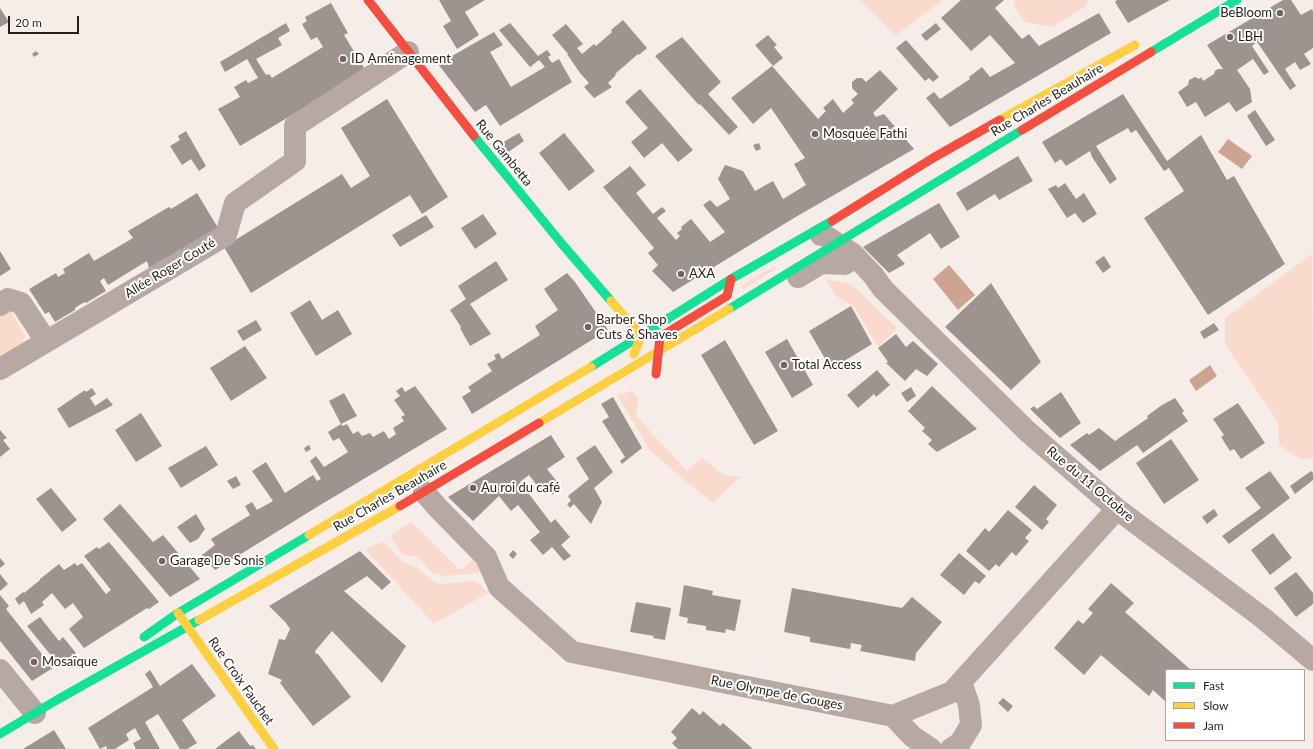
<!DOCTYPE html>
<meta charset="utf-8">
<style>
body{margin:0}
#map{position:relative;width:1313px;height:749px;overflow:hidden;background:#f7ede8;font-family:Lato,sans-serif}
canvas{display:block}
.legend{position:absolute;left:1165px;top:669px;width:140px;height:72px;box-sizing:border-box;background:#fff;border:1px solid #a9a5a3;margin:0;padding:5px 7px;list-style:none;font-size:12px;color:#281d18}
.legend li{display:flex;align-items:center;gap:8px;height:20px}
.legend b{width:20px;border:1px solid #a9a5a3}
.scale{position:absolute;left:8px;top:16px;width:71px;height:18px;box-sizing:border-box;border:2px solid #281d18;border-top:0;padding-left:5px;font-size:12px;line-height:14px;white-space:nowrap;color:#281d18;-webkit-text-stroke:3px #fff;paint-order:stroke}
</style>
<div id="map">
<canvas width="1313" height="749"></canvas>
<ul class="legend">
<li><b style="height:5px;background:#16e098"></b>Fast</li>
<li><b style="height:5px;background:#ffcf43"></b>Slow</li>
<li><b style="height:5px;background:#f24e42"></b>Jam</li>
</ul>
<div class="scale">20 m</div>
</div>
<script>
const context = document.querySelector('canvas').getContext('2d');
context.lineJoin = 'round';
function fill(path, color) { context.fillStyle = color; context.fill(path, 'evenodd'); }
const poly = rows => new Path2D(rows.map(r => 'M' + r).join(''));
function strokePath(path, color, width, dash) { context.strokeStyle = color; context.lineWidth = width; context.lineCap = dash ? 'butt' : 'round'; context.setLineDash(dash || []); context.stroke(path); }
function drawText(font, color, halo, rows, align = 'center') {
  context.font = font + ' Lato,sans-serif'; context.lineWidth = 4; context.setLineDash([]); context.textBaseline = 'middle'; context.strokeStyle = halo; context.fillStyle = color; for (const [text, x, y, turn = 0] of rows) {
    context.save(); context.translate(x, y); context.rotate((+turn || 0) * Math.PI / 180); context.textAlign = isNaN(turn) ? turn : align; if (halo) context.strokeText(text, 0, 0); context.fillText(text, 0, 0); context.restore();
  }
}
fill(poly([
 [861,0,943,0,895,36],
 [1016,0,1089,0,1085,7,1052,27,1025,22,1013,5],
 [1312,254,1313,458,1302,460,1279,445,1278,422,1225,344,1225,318],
 [775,266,775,269,744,289,740,286],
 [826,279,851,284,896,327,895,331,878,346,854,307,835,295],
 [6,310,11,311,25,336,22,345,0,358,0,314],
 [632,391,638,399,636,416,687,471,702,458,724,475,741,476,713,503,684,480,650,450,617,395],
 [411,522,459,569,463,569,474,558,479,559,481,573,444,576,432,573,422,561,415,557,402,554,392,540,392,535],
 [381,542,386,543,401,561,418,568,429,578,439,584,473,581,479,583,488,593,434,624,366,550]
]), '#f9dacd');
fill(poly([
 [1228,139,1252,156,1242,169,1218,152],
 [949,265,975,295,958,310,933,279],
 [1210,365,1217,376,1196,391,1189,380]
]), '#cda492');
fill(poly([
 [439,0,485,0,465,12,479,35,457,49,443,26,451,21],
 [961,0,1004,0,995,8,1022,39,1029,34,1039,46,1099,13,1111,33,950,127,926,98,934,92,940,99,970,79,969,77,982,67,990,77,1015,63,990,35,971,51,941,18],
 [1117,0,1170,0,1128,23,1115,2],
 [1283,0,1291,0,1301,15,1312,9,1313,11,1313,48,1304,54,1311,64,1300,70,1295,62,1285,69,1296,86,1290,90,1257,42,1252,46,1269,72,1264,75,1253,59,1237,70,1250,89,1252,102,1236,112,1229,102,1205,117,1196,102,1187,107,1178,92,1188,85,1189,80,1195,77,1199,79,1201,77,1203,81,1214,74,1215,71,1218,69,1223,69,1207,45],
 [331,3,348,33,344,35,366,71,240,146,218,109,240,97,234,87,246,80,248,83,258,78,247,59,225,72,220,62,286,23,290,31,278,38,282,45,256,59,266,75,269,74,272,78,323,47,317,37,311,40,302,24,307,21,305,17],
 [0,8,9,22,0,27],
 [623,20,647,48,639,55,638,54,615,74,616,75,608,83,612,87,594,98,584,87,589,83,580,73,567,54,568,54,552,35,566,24,583,44,577,48,582,54,594,44,596,46,612,32,611,30],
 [510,23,538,56,547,50,551,55,548,57,552,63,559,59,572,82,500,126,486,105,475,112,438,64,494,32,503,45,490,52,511,87,545,67,539,60,530,67,499,30],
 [936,23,941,29,926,41,921,35],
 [768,35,777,45,774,47,783,58,773,66,755,45],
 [682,37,721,82,708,94,738,127,729,135,700,104,699,105,697,103,655,56],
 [906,40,939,77,933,82,929,78,925,81,896,48],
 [36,51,39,54,34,57,32,54],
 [772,66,818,119,826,111,823,108,833,99,843,113,854,103,851,100,858,94,852,88,852,82,857,78,862,78,866,82,880,70,898,89,873,113,876,117,884,114,914,149,794,218,673,292,652,271,658,265,648,253,654,248,603,187,630,166,646,185,636,193,653,214,662,207,666,211,657,218,676,240,680,236,677,233,682,229,681,227,691,219,710,242,725,232,703,205,710,200,717,207,730,199,718,179,725,165,743,171,755,191,773,181,783,199,806,185,794,164,805,158,771,108,753,124,731,98],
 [640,89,693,150,678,162,662,143,644,158,631,142,648,128,625,102],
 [1123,94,1167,161,1201,135,1227,180,1234,176,1285,264,1208,315,1144,218,1184,191,1169,168,1164,171,1136,130,1131,133,1128,128,1096,146,1117,179,1110,184,1092,157,1090,151,1066,166,1061,159,1055,163,1042,142],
 [387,99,448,197,422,214,410,195,251,293,224,247,342,174,351,188,370,176,341,128],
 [1255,110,1275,140,1266,146,1247,116],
 [186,131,206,166,199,171,191,159,182,165,170,146,180,140,178,136],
 [519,133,524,141,507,153,500,144],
 [564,133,595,171,569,191,539,153],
 [759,143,761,149,756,151,753,145],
 [1018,156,1033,181,999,200,995,194,967,211,956,193],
 [1065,183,1076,199,1084,193,1097,214,1083,223,1075,213,1067,218,1048,189,1056,185,1058,188],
 [197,193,218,228,149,268,147,261,108,285,104,278,100,281,106,291,86,303,85,302,81,304,75,308,75,310,55,322,49,312,45,314,29,289,56,273,58,277,65,273,63,269,89,253,94,261,133,238,128,231,162,211,169,207,171,209],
 [939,203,960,237,941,249,930,233,897,255,905,264,889,273,863,247],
 [483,214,497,234,475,249,461,228],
 [426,215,434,227,400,247,392,235],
 [0,251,11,269,0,276],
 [1104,256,1111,267,1103,273,1095,262],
 [496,261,508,280,470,304,491,334,470,346,460,328,461,327,450,310,466,299,458,286],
 [567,273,575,282,608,330,472,414,462,397,471,391,468,387,492,371,487,364,496,359,494,355,499,353,502,359,540,335,535,326,558,310,544,289],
 [991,283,1041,362,1011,390,945,327],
 [310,300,322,320,338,310,352,334,316,356,290,313],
 [851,306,872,344,831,369,809,331],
 [256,320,262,330,243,341,237,331],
 [1214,323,1219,330,1204,339,1200,332],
 [896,334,906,347,913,341,938,364,927,376,916,369,905,381,886,363,888,362,878,348],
 [787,339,813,385,792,398,765,352],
 [725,340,778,431,754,445,701,355],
 [245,346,267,378,231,401,210,368],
 [877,370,890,385,876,397,874,394,858,408,847,395],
 [415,386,447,429,317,507,215,570,202,555,215,545,211,539,250,515,245,506,252,502,257,510,273,501,252,471,266,462,285,493,313,475,317,481,321,479,310,461,316,456,324,467,348,452,339,438,333,441,328,432,341,424,343,426,347,424,353,434,358,431,362,436,370,433,373,437,384,431,389,439,396,434,393,428,404,421,401,417,405,415,394,400,400,396,396,391,402,387,405,392],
 [932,386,977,429,937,452,928,444,932,440,922,431,925,428,908,411],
 [911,387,916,396,907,402,901,393],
 [92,388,96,394,90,398,95,406,107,398,113,405,69,428,57,409,85,390,86,392],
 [1061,392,1081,423,1060,438,1030,409,1034,406,1037,409],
 [344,393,357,416,341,424,329,401],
 [613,397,642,448,622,464,620,461,625,457,602,421,609,417,601,404],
 [1175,398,1184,411,1182,413,1188,421,1143,453,1137,445,1100,471,1070,445,1087,433,1089,435,1099,428,1115,441,1148,418,1147,416,1162,405],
 [1238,403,1265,443,1241,459,1234,449,1230,451,1221,437,1224,435,1213,419],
 [141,413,162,446,136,462,115,430],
 [0,430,7,438,3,440,10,449,0,457],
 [551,435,565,457,547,469,562,488,552,495,547,488,542,492,529,475,520,482,551,523,555,519,570,537,561,545,571,556,564,561,552,547,543,555,530,540,540,532,518,505,511,511,499,496,473,521,448,497],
 [1171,439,1199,480,1164,504,1136,463],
 [309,445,311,449,306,452,304,448],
 [595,445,613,472,594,488,602,502,591,524,574,504,570,508,567,504,571,501,568,496,589,479,576,458],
 [206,446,218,465,181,488,168,468],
 [1270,471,1290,498,1229,544,1222,536,1261,508,1245,488],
 [1311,471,1313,473,1313,480,1295,494,1290,486],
 [236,476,241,485,233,489,227,481],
 [1034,485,1057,505,1046,519,1049,522,1042,530,1015,507],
 [51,488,77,520,62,532,36,499],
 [120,504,153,542,163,535,200,579,170,597,103,519],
 [1214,509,1218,515,1207,524,1202,517],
 [1008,510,1032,530,1025,538,1029,541,1016,556,1012,552,999,567,996,564,989,571,966,551,985,528,989,532],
 [196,514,205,529,198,539,190,543,177,527],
 [1273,533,1292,558,1270,575,1251,550],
 [109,542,159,602,149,609,147,608,84,648,69,629,83,617,73,603,65,609,52,593,42,602,44,605,31,614,24,601,19,605,15,599,23,592,24,593,40,580,40,579,59,564,64,570,75,563,77,566,82,563,106,594,111,590,84,556,97,547,99,549],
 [513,550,517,554,513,559,509,555],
 [360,551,391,582,382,590,367,576,344,591,406,646,382,683,332,631,315,651,316,654,318,654,351,697,313,726,280,683,282,680,268,674,279,639,285,640,290,629,286,623,269,606],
 [959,553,986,576,979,584,975,581,964,595,940,575],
 [0,558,5,564,0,568],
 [1296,572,1313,593,1313,604,1296,617,1274,588],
 [0,574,8,584,0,591],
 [1111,583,1134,603,1125,612,1191,670,1166,670,1166,702,1153,690,1149,696,1101,655,1084,675,1054,648,1078,620,1083,624,1093,613,1088,609],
 [684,585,713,591,712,595,741,600,735,631,726,629,725,633,706,630,706,626,687,623,688,618,679,616],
 [792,588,902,608,912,597,942,622,916,653,915,661,860,651,862,645,851,643,850,649,810,642,810,637,784,632],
 [0,595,9,606,6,609,53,668,32,681,0,641],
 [636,602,671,608,665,640,653,638,654,636,630,632],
 [40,617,59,641,63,637,76,653,58,664,27,626],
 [192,664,216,696,182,720,197,743,187,749,180,749,158,714,145,722,160,749,136,749,133,743,141,739,135,728,126,734,129,740,115,749,107,749,106,746,100,749,88,728,153,687,145,674,150,670,160,686],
 [1003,698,1013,706,1008,712,998,703],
 [692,708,700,715,703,711,720,726,723,723,753,749,678,749,672,743,677,738,671,732],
 [54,730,66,749,23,749],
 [239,731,250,746,253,745,256,749,215,749]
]), '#9d948f');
strokePath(poly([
 [821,235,824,235,853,254,873,275,883,289,1027,431,1117,509,1263,618,1313,660],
 [798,277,821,263,845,264],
 [0,305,8,299,21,303,46,341],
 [0,369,226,235,235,203,295,161,295,126,408,52],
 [424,492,438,508,486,557,499,587,572,652,893,716,952,692,1117,509],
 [0,670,35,713],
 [893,716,913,737,931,749],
 [951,749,960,743,971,725,969,705,961,682]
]), '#b7a9a2', 22);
strokePath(poly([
 [1151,52,1237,0],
 [474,136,562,244,611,301],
 [729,309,1022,130],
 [591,367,731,279,832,221],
 [144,637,178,613,309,535],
 [0,734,55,701,199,620]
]), '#16e098', 9);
strokePath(poly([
 [1000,120,1135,45],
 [611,301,641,336,634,354],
 [539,423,729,309],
 [309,535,591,367],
 [178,613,274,749],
 [199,620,400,506]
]), '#ffcf43', 9);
strokePath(poly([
 [368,0,474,136],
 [1022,130,1151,52],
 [832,221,933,158,1000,120],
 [656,374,660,337,727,296,731,279],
 [400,506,539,423]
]), '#f24e42', 9);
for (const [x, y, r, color] of [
 [1280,13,4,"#706661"],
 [1230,37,4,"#706661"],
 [343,59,4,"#706661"],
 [815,134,4,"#706661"],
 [681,274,4,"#706661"],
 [588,327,4,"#706661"],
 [784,365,4,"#706661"],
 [473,488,4,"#706661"],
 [162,561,4,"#706661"],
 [34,662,4,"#706661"]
]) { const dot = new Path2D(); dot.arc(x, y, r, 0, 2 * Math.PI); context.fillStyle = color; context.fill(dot); strokePath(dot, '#fff', 1.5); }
drawText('13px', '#281d18', '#fff', [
 ["BeBloom",1272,13,"right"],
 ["LBH",1238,37],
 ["ID Aménagement",351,59],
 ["Mosquée Fathi",823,134],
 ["AXA",689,274],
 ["Barber Shop",596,320],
 ["Cuts & Shaves",596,335],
 ["Total Access",792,365],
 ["Au roi du café",481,488],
 ["Garage De Sonis",170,561],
 ["Mosaïque",42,662]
], 'left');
drawText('13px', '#281d18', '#fff', [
 ["Rue Charles Beauhaire",1047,100,-31],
 ["Rue Gambetta",504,153,51],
 ["Allée Roger Couté",170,268,-31],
 ["Rue du 11 Octobre",1090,484,40],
 ["Rue Charles Beauhaire",390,496,-30],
 ["Rue Croix Fauchet",241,681,55],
 ["Rue Olympe de Gouges",777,693,11]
]);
</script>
